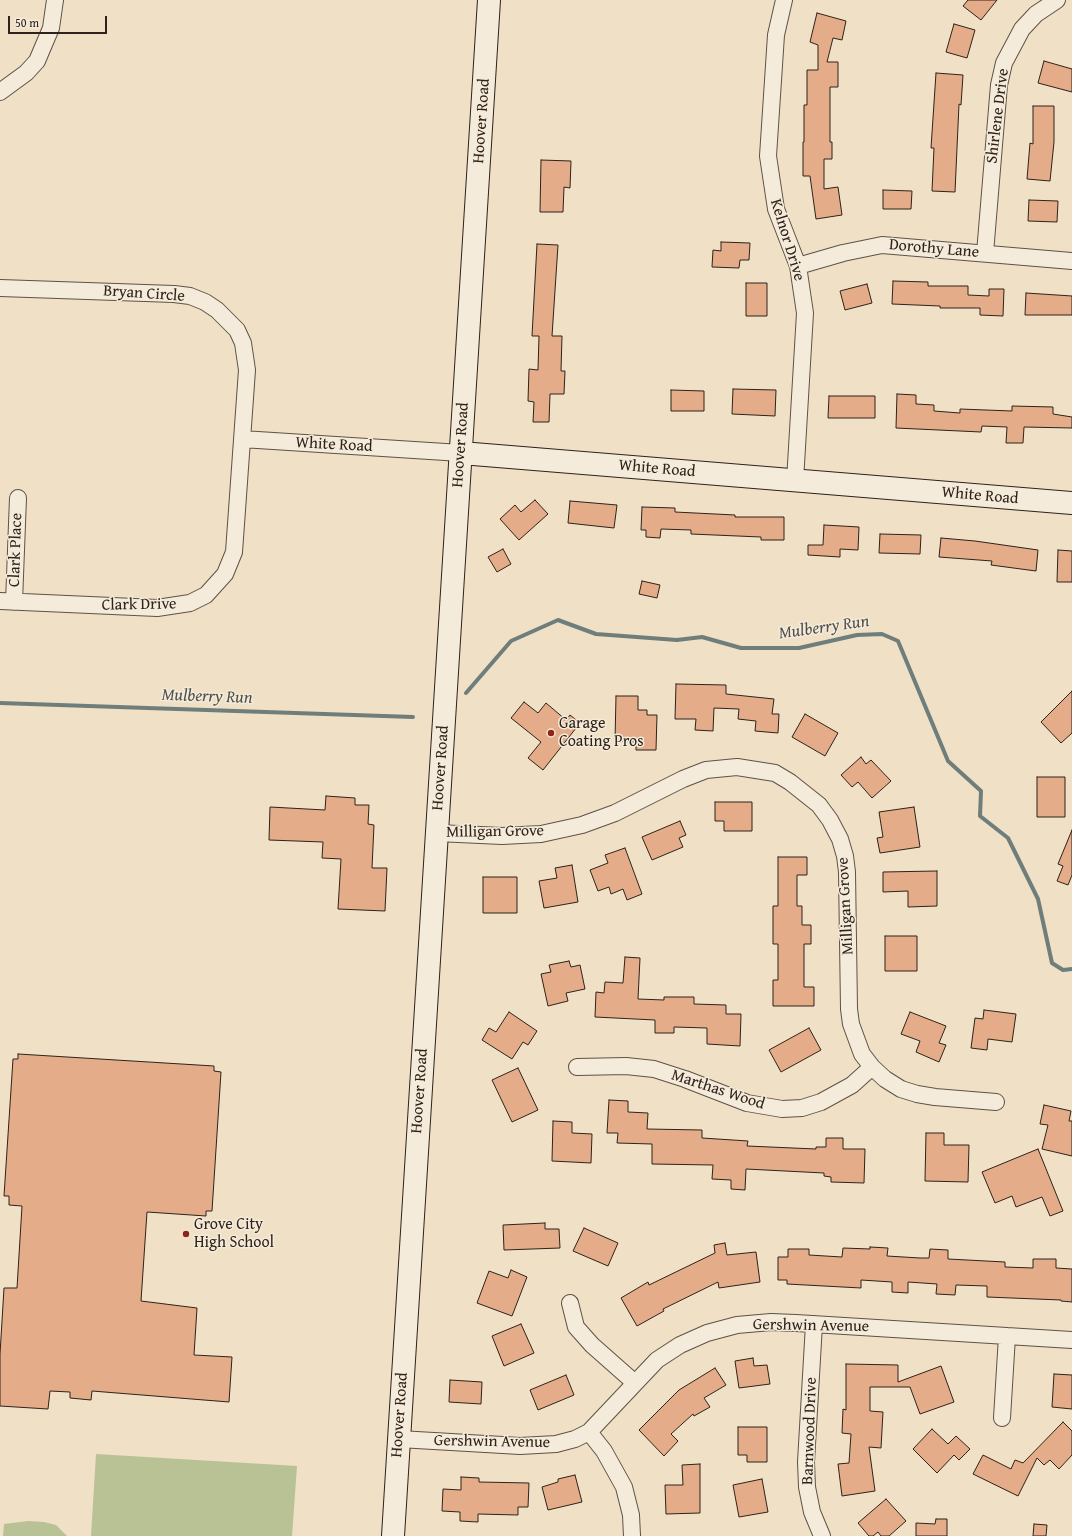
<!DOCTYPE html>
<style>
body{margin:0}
#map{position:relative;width:1072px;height:1536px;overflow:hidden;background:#efe0c6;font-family:"Gentium Book Plus",serif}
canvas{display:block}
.scale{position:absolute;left:8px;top:16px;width:99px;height:18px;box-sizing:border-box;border:2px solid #2e221a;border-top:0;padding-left:5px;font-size:12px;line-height:14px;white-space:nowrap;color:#2e221a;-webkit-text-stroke:3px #f5ebda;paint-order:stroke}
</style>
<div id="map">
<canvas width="1072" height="1536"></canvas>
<div class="scale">50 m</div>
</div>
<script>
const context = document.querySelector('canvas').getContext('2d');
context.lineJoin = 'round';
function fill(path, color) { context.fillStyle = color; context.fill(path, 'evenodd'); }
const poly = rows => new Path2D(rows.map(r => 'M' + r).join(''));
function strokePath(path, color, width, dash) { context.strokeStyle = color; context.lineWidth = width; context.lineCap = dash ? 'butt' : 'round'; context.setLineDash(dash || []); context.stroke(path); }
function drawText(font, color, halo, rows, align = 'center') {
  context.font = font + ' "Gentium Book Plus",serif'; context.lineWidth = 3; context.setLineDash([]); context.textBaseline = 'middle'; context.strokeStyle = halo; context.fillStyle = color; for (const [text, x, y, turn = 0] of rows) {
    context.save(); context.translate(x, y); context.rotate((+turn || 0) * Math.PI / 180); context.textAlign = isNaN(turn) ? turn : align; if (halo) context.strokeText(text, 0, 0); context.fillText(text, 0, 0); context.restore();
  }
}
fill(poly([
 [96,1454,297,1466,292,1536,91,1536],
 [28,1521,44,1522,56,1525,67,1536,3,1536,4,1524]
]), '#b9c295');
strokePath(poly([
 [466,693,511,641,558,620,596,634,677,640,702,637,741,648,799,648,857,635,882,634,898,641,948,761,981,791,980,816,1008,838,1038,899,1052,963,1063,970,1072,969],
 [0,703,413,717]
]), '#6f7e7b', 4);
const building = poly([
 [968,0,997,0,981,20,963,6,968,0],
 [817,13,846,21,842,40,833,38,827,62,838,62,838,87,830,87,830,142,832,142,832,159,824,159,824,189,838,187,842,215,816,219,810,176,803,176,803,142,804,142,804,105,807,105,807,70,818,70,818,45,810,42,817,13],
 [954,24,975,30,967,58,946,52,954,24],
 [1044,61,1072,69,1072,92,1038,83,1044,61],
 [936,73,963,75,961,105,959,104,955,192,932,191,934,148,931,148,936,73],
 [1033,106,1054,106,1054,142,1050,181,1027,179,1030,143,1033,144,1033,106],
 [541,160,571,161,570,188,564,187,563,212,540,212,541,160],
 [883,190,912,191,911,209,883,209,883,190],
 [1029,200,1058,201,1057,222,1028,221,1029,200],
 [721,242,750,243,749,260,740,260,739,268,712,267,713,250,721,251,721,242],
 [537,244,558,245,552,336,562,336,561,371,565,371,564,394,550,394,549,422,533,422,534,402,528,401,529,369,538,370,539,336,532,336,537,244],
 [893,281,928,282,928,286,968,286,968,295,989,296,989,289,1004,289,1003,316,980,315,980,308,940,308,940,306,892,304,893,281],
 [746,283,767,283,767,316,746,316,746,283],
 [867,284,872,303,845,310,840,291,867,284],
 [1026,293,1072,296,1072,315,1025,315,1026,293],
 [733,389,776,390,775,416,732,414,733,389],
 [671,390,704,391,704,411,671,411,671,390],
 [897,394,916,395,916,404,934,405,934,411,960,413,960,409,1012,411,1012,406,1053,407,1053,414,1072,417,1072,428,1024,427,1023,443,1006,443,1007,427,982,426,981,432,896,428,897,394],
 [829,396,875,396,875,418,828,418,829,396],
 [535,500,548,514,519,540,500,519,515,505,521,512,535,500],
 [570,501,617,505,614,528,568,523,570,501],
 [642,507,675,508,675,512,735,515,735,517,784,517,784,540,761,540,761,537,691,534,691,530,661,529,660,538,646,537,646,530,641,530,642,507],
 [824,525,859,527,858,550,840,549,840,557,808,555,808,545,823,545,824,525],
 [880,534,921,535,920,554,879,553,880,534],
 [941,538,975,541,1038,550,1036,571,991,565,992,561,939,557,941,538],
 [503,549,511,564,497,572,488,557,503,549],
 [1058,550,1072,551,1072,582,1057,582,1058,550],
 [642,581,660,585,657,598,639,594,642,581],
 [676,684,726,685,726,694,774,699,772,714,779,714,778,733,755,731,756,721,738,719,739,709,714,708,713,731,695,730,696,719,675,719,676,684],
 [1072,691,1072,733,1061,743,1041,722,1072,691],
 [616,696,638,696,638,710,647,710,647,715,657,715,656,750,636,750,636,742,615,741,616,696],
 [524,702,538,713,546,703,566,720,570,715,580,723,543,770,528,758,541,742,511,718,524,702],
 [805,714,838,733,825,756,792,737,805,714],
 [861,757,866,764,871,760,891,781,872,798,858,782,852,787,841,775,861,757],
 [1037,777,1065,777,1065,817,1037,817,1037,777],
 [326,796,355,798,355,805,369,805,368,824,374,825,372,868,387,868,385,911,338,909,341,859,322,858,323,842,269,840,270,807,325,810,326,796],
 [715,802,752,802,752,831,724,831,724,821,715,821,715,802],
 [914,807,920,847,880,853,877,838,883,837,879,812,914,807],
 [680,821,686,835,679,838,683,847,652,860,642,837,680,821],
 [1072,830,1072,875,1068,885,1057,881,1063,866,1058,864,1072,830],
 [625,848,642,894,627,900,623,889,611,894,609,887,598,891,590,870,608,863,605,855,625,848],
 [778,857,807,857,807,875,797,875,797,906,802,906,802,925,811,925,811,944,804,944,804,987,814,987,814,1006,773,1006,773,980,778,980,778,944,773,944,773,906,778,906,778,857],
 [572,865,578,902,544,908,539,881,557,878,555,868,572,865],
 [937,871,937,906,908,907,908,891,883,892,883,872,937,871],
 [483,877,517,877,517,913,483,913,483,877],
 [885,936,917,936,917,971,885,971,885,936],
 [625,957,640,958,638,999,664,1000,664,997,694,997,694,1004,726,1005,726,1014,741,1014,740,1046,707,1044,707,1028,674,1027,674,1033,655,1033,655,1020,595,1017,596,992,604,993,605,982,623,983,625,957],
 [569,961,571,967,580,965,585,989,566,993,568,1001,548,1006,541,974,551,972,549,965,569,961],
 [984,1010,1016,1014,1012,1042,988,1039,987,1050,971,1048,975,1018,983,1019,984,1010],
 [509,1012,537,1031,528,1045,523,1042,512,1059,482,1040,489,1028,496,1032,509,1012],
 [910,1012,946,1026,939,1043,946,1045,939,1062,916,1052,920,1041,901,1034,910,1012],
 [809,1028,821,1050,781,1072,769,1050,809,1028],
 [18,1054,214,1066,214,1071,221,1072,212,1211,206,1211,206,1216,147,1212,141,1301,197,1308,194,1355,232,1357,229,1402,92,1391,91,1400,70,1398,70,1392,50,1391,48,1409,0,1406,0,1354,4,1288,17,1288,22,1206,9,1205,9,1196,4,1196,13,1059,18,1059,18,1054],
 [518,1068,538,1110,512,1122,492,1080,518,1068],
 [609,1100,628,1101,628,1112,648,1113,647,1129,702,1130,702,1138,748,1141,747,1146,816,1149,816,1147,826,1147,826,1138,843,1138,843,1149,865,1149,864,1183,831,1182,831,1177,824,1176,824,1173,746,1169,745,1190,731,1189,731,1180,712,1179,713,1165,652,1164,652,1144,617,1143,618,1133,607,1133,609,1100],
 [1044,1105,1071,1111,1069,1121,1072,1121,1072,1156,1042,1149,1048,1125,1040,1124,1044,1105],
 [553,1121,572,1122,572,1133,592,1134,591,1163,552,1161,553,1121],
 [926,1133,944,1133,944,1145,969,1145,968,1182,925,1181,926,1133],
 [1038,1149,1063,1211,1050,1216,1042,1197,1016,1207,1012,1196,995,1203,982,1172,1038,1149],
 [545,1223,545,1229,559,1229,560,1248,504,1250,503,1225,545,1223],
 [584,1228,618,1243,608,1266,573,1251,584,1228],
 [725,1243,727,1255,756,1252,760,1282,719,1288,718,1282,663,1309,664,1311,637,1326,621,1298,648,1282,649,1285,715,1253,714,1245,725,1243],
 [870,1247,888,1248,887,1256,920,1258,929,1258,930,1249,948,1250,948,1259,1005,1262,1005,1267,1033,1268,1033,1259,1056,1259,1056,1268,1072,1269,1072,1302,1061,1301,1061,1300,987,1297,987,1286,956,1285,955,1295,936,1294,937,1284,908,1282,908,1293,892,1292,892,1282,861,1280,861,1288,787,1284,787,1280,778,1280,778,1257,788,1257,788,1249,809,1249,809,1255,842,1257,843,1248,870,1249,870,1247],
 [511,1270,527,1277,512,1316,477,1303,489,1271,508,1278,511,1270],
 [521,1324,534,1353,504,1366,492,1336,521,1324],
 [753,1358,754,1366,767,1365,770,1384,739,1388,735,1361,753,1358],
 [846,1364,898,1365,898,1382,941,1366,954,1402,920,1414,910,1387,870,1387,870,1411,883,1412,881,1448,869,1447,875,1491,842,1496,838,1464,849,1463,851,1434,842,1433,843,1409,846,1410,846,1364],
 [715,1368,726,1385,704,1398,710,1407,694,1416,693,1414,671,1434,678,1441,664,1456,639,1430,679,1390,715,1368],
 [1054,1374,1072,1375,1072,1409,1052,1407,1054,1374],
 [566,1375,574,1395,538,1410,530,1390,566,1375],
 [450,1380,482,1382,481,1404,449,1402,450,1380],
 [1063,1422,1072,1431,1072,1455,1059,1469,1050,1460,1044,1465,1037,1458,1018,1496,973,1474,983,1455,1011,1469,1015,1460,1023,1463,1063,1422],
 [738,1427,767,1427,767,1462,747,1462,747,1455,738,1455,738,1427],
 [932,1429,948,1444,956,1436,970,1449,959,1460,954,1455,937,1473,913,1449,932,1429],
 [700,1464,700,1513,666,1514,665,1485,683,1485,682,1465,700,1464],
 [575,1475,582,1502,548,1510,542,1487,558,1482,558,1479,575,1475],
 [461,1477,479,1478,479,1482,529,1483,528,1507,518,1507,518,1515,478,1514,478,1522,460,1521,460,1512,442,1511,443,1489,461,1490,461,1477],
 [762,1479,768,1512,739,1517,733,1485,762,1479],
 [886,1499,906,1521,889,1536,881,1536,878,1532,873,1536,869,1536,858,1523,886,1499],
 [936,1519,947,1519,947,1536,916,1536,916,1523,935,1524,936,1519],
 [1034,1524,1047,1525,1046,1536,1033,1536,1034,1524]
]);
fill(building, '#e4ac89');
strokePath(building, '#2e221a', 1);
const street = poly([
 [784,0,776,35,768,156,776,209,798,266,805,313,795,481],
 [0,92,26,73,37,61,51,28,55,0],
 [985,253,999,85,1004,63,1022,29,1036,14,1057,0],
 [798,266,843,253,882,245,1072,261],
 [0,288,174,294,190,296,205,302,217,310,237,330,243,343,247,370,234,552,225,574,206,595,190,603,157,608,0,601],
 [242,439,461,453],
 [14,602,18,498],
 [437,833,502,836,541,834,582,825,615,813,683,779,706,770,737,767,775,773,790,782,819,805,830,820,840,839,845,856,847,872,849,1009,851,1024,862,1054,872,1067,885,1079,901,1089,917,1094,935,1097,996,1102],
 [577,1067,626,1066,654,1069,685,1079,747,1103,782,1109,802,1108,821,1102,852,1085,872,1067],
 [570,1303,576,1327,592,1345,635,1383],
 [814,1324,806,1462,807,1487,812,1512,822,1536],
 [1002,1418,1007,1336],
 [589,1432,604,1451,624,1487,631,1515,632,1536],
 [399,1439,520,1446,556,1444,575,1439,589,1432,657,1360,680,1345,707,1333,737,1325,771,1322,796,1323,1072,1340]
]);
const secondary = poly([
 [461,453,1072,503],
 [393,1536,489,0]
]);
strokePath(street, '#5e5245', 18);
strokePath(secondary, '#2e221a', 24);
strokePath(street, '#f5ebda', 16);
strokePath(secondary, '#f5ebda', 22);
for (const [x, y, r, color] of [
 [551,733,4,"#8f2418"],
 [186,1234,4,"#8f2418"]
]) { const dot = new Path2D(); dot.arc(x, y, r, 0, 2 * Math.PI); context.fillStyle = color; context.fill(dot); strokePath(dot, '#f5ebda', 1.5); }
drawText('16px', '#2e221a', '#f5ebda', [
 ["Shirlene Drive",998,116,-83],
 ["Hoover Road",482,121,-86],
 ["Kelnor Drive",787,240,73],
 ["Dorothy Lane",934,249,5],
 ["Bryan Circle",144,294,4],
 ["White Road",334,445,3],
 ["Hoover Road",461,445,-86],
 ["White Road",657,469,5],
 ["White Road",980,496,5],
 ["Clark Place",16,550,-88],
 ["Clark Drive",139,605,-1],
 ["Hoover Road",441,768,-86],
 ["Milligan Grove",495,832,-1],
 ["Milligan Grove",846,906,-93],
 ["Marthas Wood",718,1090,18],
 ["Hoover Road",420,1091,-86],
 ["Gershwin Avenue",811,1326,1],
 ["Hoover Road",400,1415,-86],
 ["Barnwood Drive",810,1431,-88],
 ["Gershwin Avenue",492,1442,1]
]);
drawText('16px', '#2e221a', '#f5ebda', [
 ["Garage",559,724],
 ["Coating Pros",559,742],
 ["Grove City",194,1225],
 ["High School",194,1243]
], 'left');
drawText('italic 17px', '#4f504a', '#f5ebda', [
 ["Mulberry Run",824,628,-8],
 ["Mulberry Run",207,697,2]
]);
</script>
